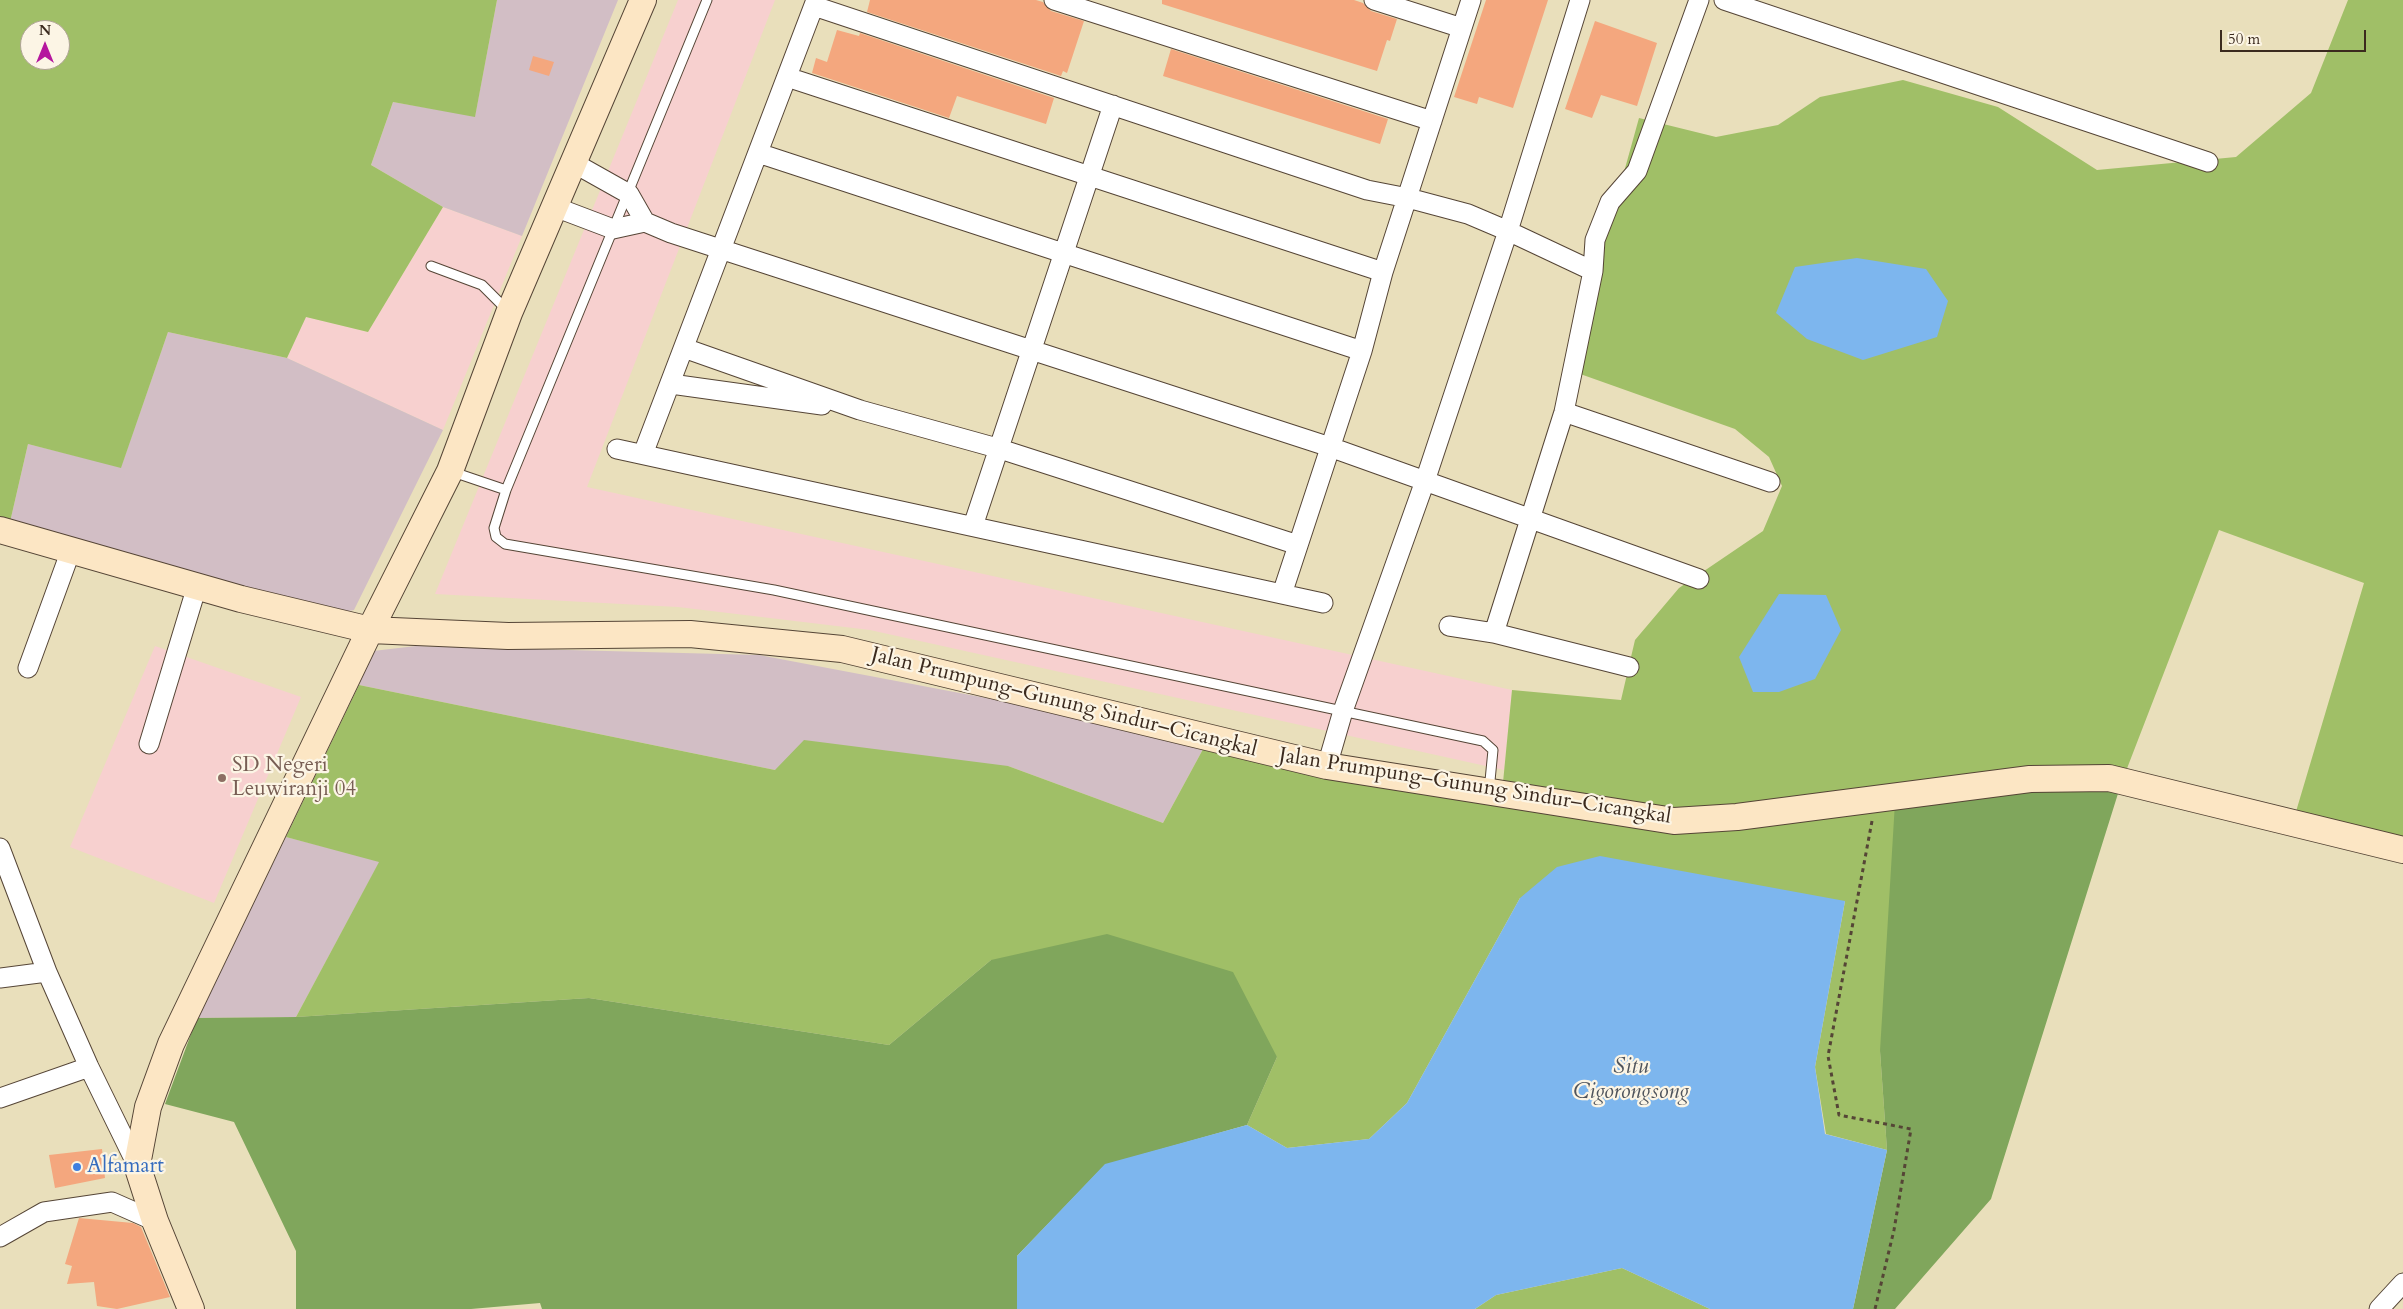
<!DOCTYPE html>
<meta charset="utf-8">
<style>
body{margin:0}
#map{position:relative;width:2403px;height:1309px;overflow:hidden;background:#e9dfbb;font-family:Cardo,serif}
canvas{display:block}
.north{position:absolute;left:20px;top:20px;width:50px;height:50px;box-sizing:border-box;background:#fcf5e5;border:1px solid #afa495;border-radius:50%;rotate:0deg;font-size:14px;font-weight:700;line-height:20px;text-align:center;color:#3b2a1e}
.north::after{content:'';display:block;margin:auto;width:18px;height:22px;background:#b5179e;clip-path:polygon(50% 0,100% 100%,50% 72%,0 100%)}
.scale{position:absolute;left:2220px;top:30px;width:146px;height:22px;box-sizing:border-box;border:2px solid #3b2a1e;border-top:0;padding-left:6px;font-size:15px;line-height:18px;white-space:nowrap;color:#3b2a1e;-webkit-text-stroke:4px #fcf5e5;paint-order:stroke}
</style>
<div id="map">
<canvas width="2403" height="1309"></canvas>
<div class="north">N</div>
<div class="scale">50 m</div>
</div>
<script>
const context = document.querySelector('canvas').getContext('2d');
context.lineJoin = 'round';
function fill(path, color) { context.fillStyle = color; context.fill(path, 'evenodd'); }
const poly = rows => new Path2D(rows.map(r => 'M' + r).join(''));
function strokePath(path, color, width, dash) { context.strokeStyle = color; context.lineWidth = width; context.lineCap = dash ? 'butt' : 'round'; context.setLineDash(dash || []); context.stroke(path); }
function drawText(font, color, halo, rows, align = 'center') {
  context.font = font + ' Cardo,serif'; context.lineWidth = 4.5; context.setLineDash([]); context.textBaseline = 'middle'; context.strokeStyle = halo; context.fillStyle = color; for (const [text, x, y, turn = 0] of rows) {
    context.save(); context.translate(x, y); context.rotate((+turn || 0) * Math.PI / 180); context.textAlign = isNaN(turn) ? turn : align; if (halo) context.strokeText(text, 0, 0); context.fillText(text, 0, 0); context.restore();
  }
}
fill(poly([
 [678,0,775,0,587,487,1512,690,1504,770,870,630,678,607,435,594],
 [443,207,522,236,443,430,287,358,306,317,368,332],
 [155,646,301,697,214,903,70,847]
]), '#f7d0cf');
fill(poly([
 [497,0,618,0,522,236,443,207,371,165,393,102,475,116],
 [168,332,287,358,443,430,354,610,332,614,10,522,28,444,121,467],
 [416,646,759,655,1208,740,1163,823,1008,766,775,770,359,685,373,651],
 [286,837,380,861,296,1017,197,1018]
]), '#d2bec5');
fill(poly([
 [0,0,497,0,475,117,393,102,371,165,443,207,368,332,306,317,287,358,168,332,121,468,28,444,10,522,0,520],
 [30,30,60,30,60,60,30,60],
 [2348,0,2403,0,2403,852,2292,825,2364,583,2219,530,2121,784,1880,1051,1887,1150,1826,1134,1815,1067,1845,901,1520,898,1407,1103,1369,1139,1287,1148,1247,1125,1277,1057,991,960,889,1045,589,998,296,1017,379,862,286,837,359,685,775,770,804,740,1008,766,1163,823,1208,740,1501,803,1512,690,1621,700,1635,640,1679,588,1763,531,1782,486,1769,457,1735,429,1569,370,1639,118,1716,137,1778,125,1820,97,1903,80,1998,107,2097,170,2236,157,2311,93],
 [1622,1268,1710,1309,1475,1309,1496,1295]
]), '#a0bf67');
fill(poly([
 [2121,784,1991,1199,1895,1309,1853,1309,1887,1150,1880,1051,1895,802],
 [1107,934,1233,972,1277,1057,1247,1125,1105,1165,1017,1256,1017,1309,542,1309,540,1303,471,1309,296,1309,296,1251,234,1122,165,1104,197,1018,296,1017,589,998,889,1045,991,960]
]), '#80a65c');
fill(poly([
 [1857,258,1926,269,1948,301,1937,337,1863,360,1807,339,1776,313,1795,267],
 [1779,594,1826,595,1841,630,1815,679,1779,692,1753,692,1739,657],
 [1600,856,1845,901,1815,1067,1825,1134,1887,1150,1853,1309,1710,1309,1622,1268,1496,1295,1475,1309,1017,1309,1017,1256,1105,1164,1247,1125,1287,1148,1369,1139,1407,1103,1520,898,1557,867]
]), '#7db6ee');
fill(poly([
 [870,0,1036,0,1043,2,1051,11,1084,21,1067,73,1063,71,1061,76,867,12],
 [1162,0,1354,0,1363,3,1371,11,1397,19,1390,41,1387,40,1377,71,1162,4],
 [1486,0,1548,0,1513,108,1479,97,1477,104,1454,97],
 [1595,21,1657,43,1637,106,1601,95,1592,118,1565,109],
 [837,30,859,36,860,33,1054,98,1046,124,957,96,949,118,812,73,816,58,827,62],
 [1171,49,1388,119,1380,144,1163,76],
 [533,56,554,62,549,76,529,70],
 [102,1149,105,1178,55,1188,49,1155],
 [79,1218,133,1223,141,1227,170,1297,117,1309,97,1306,94,1282,67,1284,72,1266,65,1264]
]), '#f4a77e');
const lane = poly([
 [707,0,506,490,494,528,496,537,505,544,774,590,1483,741,1493,750,1489,791],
 [431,266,482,285,507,310],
 [453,472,506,490]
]);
const street = poly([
 [1054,0,1432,121],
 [1374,0,1462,28],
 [1724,0,2208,162],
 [814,6,1367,190,1408,198,1468,214,1508,231,1593,271,1564,412,1494,633],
 [787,77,1383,272],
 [758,153,1362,351],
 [572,162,629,194,645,222],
 [555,207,613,229,645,222,671,233,1330,447,1699,579],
 [1593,271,1595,240,1610,202,1637,171,1699,0],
 [684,348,860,410,997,448,1298,545],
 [671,384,822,405],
 [1564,412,1770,482],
 [617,449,1323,603],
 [643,454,816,0],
 [973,526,1113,105],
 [1282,594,1362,351,1383,272,1471,0],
 [1449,626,1494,633,1629,667],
 [28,668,71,550],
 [149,744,197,586],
 [1327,766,1343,711,1425,481,1508,231,1580,0],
 [0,848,47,972,89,1067,137,1165],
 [0,978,47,972],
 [0,1098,89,1067],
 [0,1237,44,1212,112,1202,155,1221],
 [2379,1309,2403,1283]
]);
const secondary = poly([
 [0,530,241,599,370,630,508,636,690,634,842,649,1327,766,1674,821,1737,817,2030,779,2109,778,2403,850],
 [191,1309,155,1221,137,1165,148,1107,171,1044,370,630,450,471,509,313,643,0]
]);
strokePath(lane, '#554536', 11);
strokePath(street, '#554536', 21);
strokePath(secondary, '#554536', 28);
strokePath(poly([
 [1872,821,1828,1056,1839,1115,1911,1129,1894,1230,1875,1309]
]), '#554536', 3, [4, 4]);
strokePath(lane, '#fff', 9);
strokePath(street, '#fff', 19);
strokePath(secondary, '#fce6c4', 26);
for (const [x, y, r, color] of [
 [222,778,5,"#8d6e63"],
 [77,1167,5,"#3f7fe0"]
]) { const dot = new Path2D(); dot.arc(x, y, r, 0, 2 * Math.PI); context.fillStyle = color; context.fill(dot); strokePath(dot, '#fcf5e5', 2); }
drawText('21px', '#3b2a1e', '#fcf5e5', [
 ["Jalan Prumpung–Gunung Sindur–Cicangkal",1064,703,14],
 ["Jalan Prumpung–Gunung Sindur–Cicangkal",1475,787,9]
]);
drawText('21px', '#785e54', '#fcf5e5', [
 ["SD Negeri",232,766],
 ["Leuwiranji 04",232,790]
], 'left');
drawText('21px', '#366cbe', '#fcf5e5', [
 ["Alfamart",87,1167]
], 'left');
drawText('italic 22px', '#4f545c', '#fcf5e5', [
 ["Situ",1631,1068],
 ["Cigorongsong",1631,1093]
]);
</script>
